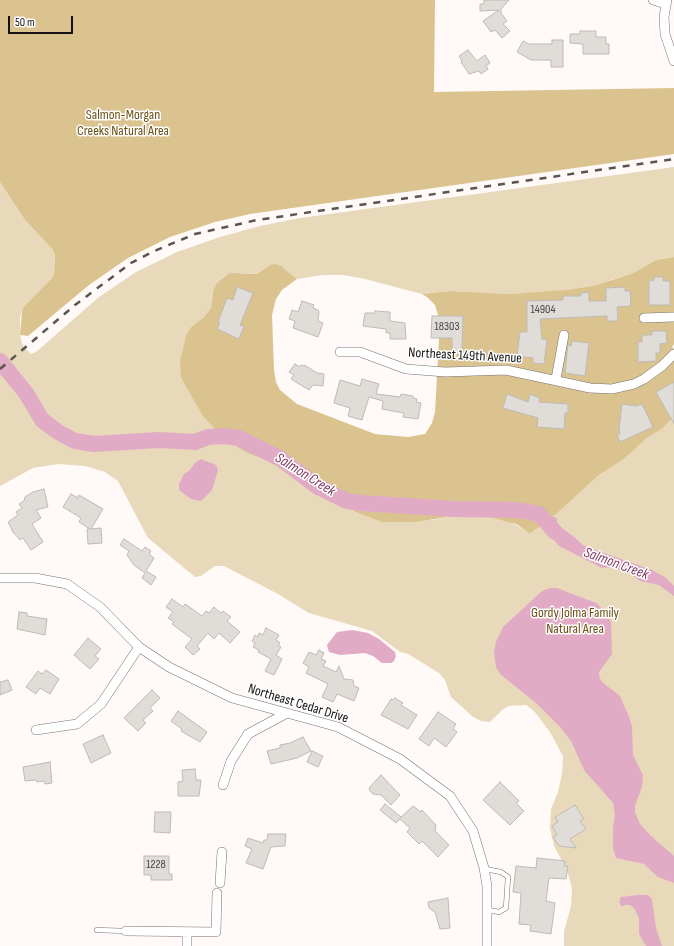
<!DOCTYPE html>
<style>
body{margin:0}
#map{position:relative;width:674px;height:946px;overflow:hidden;background:#fff9f7;font-family:"Sofia Sans Condensed",sans-serif}
canvas{display:block}
.scale{position:absolute;left:8px;top:16px;width:65px;height:18px;box-sizing:border-box;border:2px solid #141211;border-top:0;padding-left:5px;font-size:12px;line-height:14px;white-space:nowrap;color:#141211;-webkit-text-stroke:3px #fff;paint-order:stroke}
</style>
<div id="map">
<canvas width="674" height="946"></canvas>
<div class="scale">50 m</div>
</div>
<script>
const context = document.querySelector('canvas').getContext('2d');
context.lineJoin = 'round';
function fill(path, color) { context.fillStyle = color; context.fill(path, 'evenodd'); }
const poly = rows => new Path2D(rows.map(r => 'M' + r).join(''));
function strokePath(path, color, width, dash) { context.strokeStyle = color; context.lineWidth = width; context.lineCap = dash ? 'butt' : 'round'; context.setLineDash(dash || []); context.stroke(path); }
function drawText(font, color, halo, rows, align = 'center') {
  context.font = font + ' "Sofia Sans Condensed",sans-serif'; context.lineWidth = 3; context.setLineDash([]); context.textBaseline = 'middle'; context.strokeStyle = halo; context.fillStyle = color; for (const [text, x, y, turn = 0] of rows) {
    context.save(); context.translate(x, y); context.rotate((+turn || 0) * Math.PI / 180); context.textAlign = isNaN(turn) ? turn : align; if (halo) context.strokeText(text, 0, 0); context.fillText(text, 0, 0); context.restore();
  }
}
fill(poly([
 [674,167,674,257,656,260,633,273,592,286,555,292,511,294,450,291,422,294,365,279,344,275,323,275,297,279,285,269,270,265,257,274,241,273,213,292,211,308,204,317,191,327,181,378,204,416,225,440,249,454,298,471,341,498,355,512,381,522,432,520,455,516,489,517,511,522,530,534,554,516,599,475,624,459,647,438,662,429,674,416,674,946,564,946,564,932,571,906,572,888,567,870,554,846,550,828,551,809,558,792,562,774,563,756,550,732,534,711,526,705,509,706,502,710,490,722,481,721,473,717,451,697,445,680,439,673,408,654,400,652,372,631,309,613,278,594,224,566,215,566,201,576,195,577,148,538,118,481,105,472,85,466,58,464,33,468,0,486,0,182,25,220,53,250,55,256,54,273,52,278,22,312,20,317,20,335,23,346,31,354,36,352,99,297,136,272,177,252,220,237,260,226,300,218]
]), '#e8d9ba');
fill(poly([
 [0,0,435,0,434,92,674,88,674,154,250,214,215,222,170,237,128,258,89,285,28,336,20,335,22,312,24,307,52,278,54,273,55,256,53,250,25,220,0,182],
 [674,257,674,344,672,347,674,349,674,416,662,429,647,438,624,459,599,475,554,516,530,534,516,524,489,517,455,516,415,522,381,522,355,512,341,498,298,471,249,454,225,440,203,416,181,378,180,362,186,336,191,327,204,317,211,308,213,292,217,283,230,273,257,274,270,265,275,264,281,266,297,279,282,290,276,299,272,315,274,370,276,382,280,390,297,404,375,434,408,437,425,434,432,423,435,412,440,322,435,305,427,297,422,294,450,291,511,294,566,290,592,286,612,280,633,273,656,260]
]), '#dbc390');
fill(poly([
 [201,459,216,465,218,470,212,490,201,501,191,499,179,490,179,484,184,474,189,471,196,462],
 [541,513,557,518,557,523,562,528,573,536,584,546,652,570,666,578,674,586,674,596,659,585,640,581,631,574,612,567,602,568,559,546,545,528],
 [550,588,557,588,596,603,605,611,611,622,612,654,599,672,599,676,602,682,620,696,629,717,632,726,633,755,643,775,642,787,635,806,635,812,640,824,651,836,674,856,674,883,658,877,644,864,616,858,613,848,613,827,615,815,613,803,584,770,571,741,560,727,536,703,500,674,496,667,494,652,496,642,503,627,542,591],
 [352,630,368,633,379,639,395,652,396,656,394,661,391,663,382,663,373,656,365,653,340,655,329,652,327,645,337,632],
 [637,895,648,895,652,899,656,928,662,946,646,946,639,934,639,918,634,908,630,905,624,905,622,907,619,902,621,897]
]), '#e2abc5');
strokePath(poly([
 [0,361,26,393,42,420,58,432,75,441,94,444,159,440,195,442,208,437,224,436,239,438,281,459,318,487,347,501,361,503,456,509,518,510,539,514,555,532]
]), '#e2abc5', 16);
const building = poly([
 [484,0,509,0,501,9,501,13,507,21,503,24,510,31,502,38,495,30,491,32,483,21,499,10,480,11,480,4,484,4,484,0],
 [580,31,596,31,596,37,606,37,606,44,609,44,609,54,583,54,583,44,570,43,570,34,580,34,580,31],
 [552,40,563,40,563,67,551,67,551,60,531,60,517,52,523,41,529,44,552,44,552,40],
 [468,50,477,61,485,55,490,63,486,66,488,69,481,74,479,71,469,74,461,62,462,61,459,56,468,50],
 [654,277,663,277,663,281,670,281,670,305,649,305,649,281,654,280,654,277],
 [237,287,253,293,240,325,244,326,239,339,217,329,220,323,218,322,227,298,233,300,237,287],
 [625,287,625,291,630,291,631,306,617,307,618,321,607,321,607,316,540,319,542,339,547,340,544,364,533,363,533,358,517,356,520,332,527,332,527,301,563,300,563,296,581,296,581,293,589,292,589,301,606,301,606,288,625,287],
 [302,301,314,305,313,308,318,310,319,312,318,321,323,323,318,337,293,328,295,321,289,319,292,310,298,312,302,301],
 [375,311,390,312,390,321,405,323,406,339,390,339,390,333,386,333,386,329,363,326,365,313,375,313,375,311],
 [432,316,463,316,462,352,452,351,452,338,431,338,432,316],
 [652,331,666,331,667,343,660,344,660,353,656,353,656,361,638,362,638,342,642,342,642,335,652,335,652,331],
 [572,341,589,343,585,376,565,373,568,345,571,346,572,341],
 [295,364,300,367,301,365,306,366,317,373,324,374,323,386,313,385,309,390,291,379,294,375,289,372,295,364],
 [362,379,379,384,376,394,400,397,401,394,413,396,413,398,417,399,416,402,421,403,418,419,403,417,404,413,382,409,383,401,369,397,362,420,348,416,350,408,334,403,340,380,360,386,362,379],
 [674,382,674,424,656,392,674,382],
 [507,394,528,402,530,394,540,398,539,402,568,404,568,413,565,413,564,429,537,427,538,418,503,408,507,394],
 [622,404,636,406,642,404,653,427,620,442,617,435,620,434,619,430,622,404],
 [44,489,48,507,36,510,41,518,32,524,43,542,31,550,23,538,20,540,13,532,8,522,18,515,16,512,22,508,19,504,24,501,25,497,33,492,44,489],
 [71,494,78,498,79,495,103,509,91,529,101,528,102,543,88,544,87,529,90,529,79,522,81,518,63,507,71,494],
 [124,539,142,551,145,547,151,551,149,554,154,558,146,571,156,577,151,585,142,578,145,573,134,565,127,555,129,551,120,545,124,539],
 [172,599,183,607,185,604,202,616,206,611,209,613,214,607,221,613,223,611,231,617,227,621,240,632,230,643,219,633,214,639,208,633,197,646,200,649,193,655,185,647,192,639,172,624,174,622,168,618,173,612,166,607,172,599],
 [19,612,27,613,27,616,47,619,45,635,17,629,19,612],
 [266,628,279,635,276,640,280,643,278,645,281,647,276,655,282,659,274,675,265,671,271,659,258,652,259,650,253,647,255,643,252,641,255,635,258,637,259,633,263,635,266,628],
 [88,638,101,649,95,656,99,659,90,669,74,655,88,638],
 [319,650,324,653,321,659,326,661,323,666,336,672,339,666,344,679,353,680,354,686,359,688,354,701,337,694,333,702,322,697,328,684,306,673,309,667,303,663,309,652,316,655,319,650],
 [46,670,59,679,50,694,40,688,36,694,26,687,38,671,42,674,46,670],
 [8,680,12,690,0,695,0,682,8,680],
 [152,690,160,698,150,708,153,711,143,720,146,723,138,731,124,718,152,690],
 [395,698,403,703,401,705,417,715,408,729,381,715,391,699,393,700,395,698],
 [178,711,207,732,200,742,181,731,182,729,171,721,178,711],
 [438,712,456,724,453,729,457,732,446,747,434,738,429,746,419,739,438,712],
 [103,735,111,753,91,763,83,744,103,735],
 [303,737,311,751,297,758,271,764,267,751,280,748,280,745,290,743,303,737],
 [312,751,323,756,318,767,307,762,312,751],
 [50,762,52,783,45,784,44,781,37,782,36,780,25,781,23,767,50,762],
 [195,769,196,780,201,780,199,796,178,796,178,782,183,781,182,770,195,769],
 [381,775,400,795,391,805,381,795,373,794,370,791,369,788,381,775],
 [500,782,519,801,516,803,524,811,510,825,483,800,500,782],
 [385,804,401,817,400,818,413,806,421,812,422,810,436,825,435,831,449,845,438,857,422,841,419,844,407,832,410,828,400,819,396,823,380,810,385,804],
 [575,805,584,819,580,821,586,829,570,839,576,848,559,846,553,837,557,835,552,826,558,822,555,817,575,805],
 [155,812,171,812,170,833,154,832,155,812],
 [268,834,286,834,285,846,271,847,263,869,246,863,252,849,245,846,248,838,263,843,264,840,267,840,268,834],
 [144,856,169,856,169,874,172,874,172,880,151,880,151,875,144,875,144,856],
 [537,858,565,861,564,866,568,866,566,879,549,878,546,901,555,903,551,934,530,931,531,925,519,924,521,893,513,892,516,866,536,868,537,858],
 [448,898,450,928,440,929,435,912,429,908,428,902,448,898]
]);
fill(building, '#e0dcd8');
strokePath(building, '#bebab6', 1);
const service = poly([
 [485,869,501,872,508,877,506,908,499,912,487,910],
 [97,930,126,931]
]);
const minor = poly([
 [653,0,666,4],
 [667,0,664,17,665,34,674,61],
 [644,318,674,317],
 [340,352,360,352,406,369,445,372,506,370,590,388,612,389,634,384,644,379,662,366,674,354],
 [556,379,564,335],
 [0,578,35,578,67,584,100,607,139,647,169,667,232,698,338,727,400,759,450,796,473,831,484,868,487,886,487,946],
 [36,730,77,724,101,704,139,647],
 [223,785,231,761,248,734,287,713],
 [220,883,222,852],
 [126,931,216,932,217,893],
 [187,946,187,933]
]);
strokePath(service, '#777271', 5.5);
strokePath(minor, '#777271', 10);
strokePath(service, '#fff', 4.5);
strokePath(minor, '#fff', 9);
strokePath(poly([
 [0,369,75,305,131,263,152,252,195,234,257,220,674,159]
]), '#585553', 2.5, [7, 7]);
drawText('12px', '#474443', null, [
 ["14904",543,310],
 ["18303",447,327],
 ["1228",156,865]
]);
drawText('14px', '#6a5114', '#fff', [
 ["Salmon-Morgan",123,115],
 ["Creeks Natural Area",123,131],
 ["Gordy Jolma Family",575,613],
 ["Natural Area",575,629]
]);
drawText('14px', '#141211', '#fff', [
 ["Northeast 149th Avenue",465,356,3],
 ["Northeast Cedar Drive",298,704,17]
]);
drawText('italic 15px', '#803d61', '#fff', [
 ["Salmon Creek",305,475,32],
 ["Salmon Creek",616,564,20]
]);
</script>
